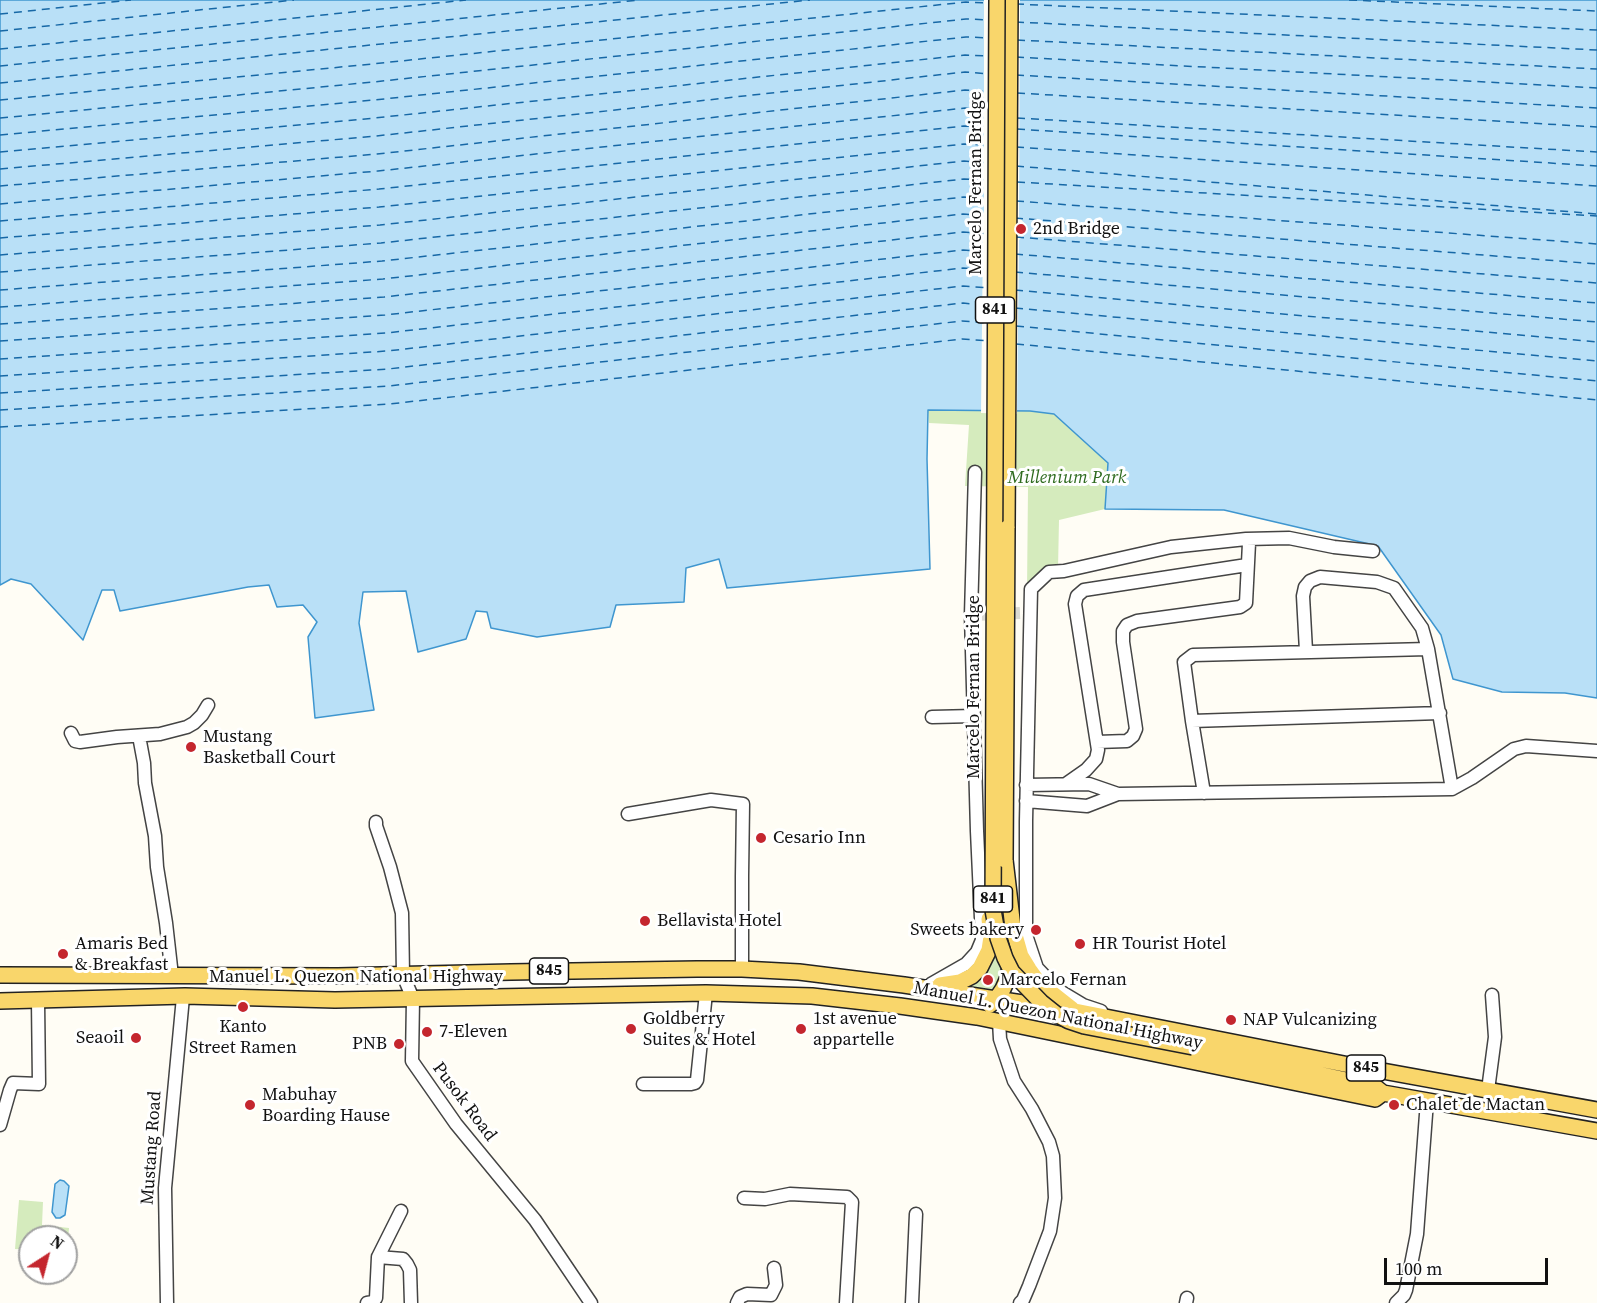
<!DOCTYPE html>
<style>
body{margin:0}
#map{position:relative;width:1597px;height:1303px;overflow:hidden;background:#fffdf5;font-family:"Source Serif 4",serif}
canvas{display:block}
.north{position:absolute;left:18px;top:1225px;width:60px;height:60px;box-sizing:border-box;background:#fff;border:2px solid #a0a0a0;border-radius:50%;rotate:36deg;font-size:16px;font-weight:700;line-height:24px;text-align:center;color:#111}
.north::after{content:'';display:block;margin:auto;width:21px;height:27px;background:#c4262e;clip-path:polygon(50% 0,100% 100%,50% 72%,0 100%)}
.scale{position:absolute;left:1384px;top:1258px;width:164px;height:27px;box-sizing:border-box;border:3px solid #111;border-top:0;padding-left:8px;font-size:18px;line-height:21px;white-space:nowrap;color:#111;-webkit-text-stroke:4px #fff;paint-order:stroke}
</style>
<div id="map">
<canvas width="1597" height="1303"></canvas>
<div class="north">N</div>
<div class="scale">100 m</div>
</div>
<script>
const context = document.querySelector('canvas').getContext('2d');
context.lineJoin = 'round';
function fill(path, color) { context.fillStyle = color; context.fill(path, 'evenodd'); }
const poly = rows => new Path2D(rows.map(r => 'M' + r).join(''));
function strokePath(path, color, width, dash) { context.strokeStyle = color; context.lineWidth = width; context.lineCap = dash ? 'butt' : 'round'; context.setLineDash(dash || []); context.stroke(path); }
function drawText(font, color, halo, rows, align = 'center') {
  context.font = font + ' "Source Serif 4",serif'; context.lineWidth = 6; context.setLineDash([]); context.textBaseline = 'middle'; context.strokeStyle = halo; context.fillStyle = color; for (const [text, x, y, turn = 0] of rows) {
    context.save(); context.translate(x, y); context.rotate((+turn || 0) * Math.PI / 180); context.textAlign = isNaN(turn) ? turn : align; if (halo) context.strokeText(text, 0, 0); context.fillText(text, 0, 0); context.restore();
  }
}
fill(poly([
 [928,409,1030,411,1054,414,1108,463,1105,509,1059,520,1058,569,1045,585,1034,591,1027,591,1028,487,965,486,969,425,929,423],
 [995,955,1003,970,998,988,990,995,958,989,982,975],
 [19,1200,43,1202,42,1225,69,1228,67,1253,66,1237,30,1237,30,1250,15,1249]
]), '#d5ebbd');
const water = poly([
 [0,0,1597,0,1597,698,1565,693,1502,692,1453,679,1441,635,1378,546,1224,510,1105,509,1108,463,1054,414,1030,411,928,410,927,459,930,569,727,588,719,559,686,568,684,602,616,605,610,627,537,637,491,628,487,612,476,611,466,639,418,652,406,591,363,592,359,623,374,710,315,718,308,637,317,622,303,605,277,607,269,585,248,587,120,611,114,590,102,590,83,640,31,584,11,579,0,585,0,0],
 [60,1180,64,1181,69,1186,65,1215,60,1218,56,1218,52,1212,55,1184,60,1180]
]);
fill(water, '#b9e0f7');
strokePath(water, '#3f96cf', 1.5);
fill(poly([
 [984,0,1020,0,1019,217,1026,225,1026,233,1019,240,1017,414,981,413,983,236,975,229,975,224,984,213]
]), '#fffdf5');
strokePath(poly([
 [1349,0,1597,11],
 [1016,4,1597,30],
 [0,14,131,0],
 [1016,22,1597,50],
 [0,31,294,0],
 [1017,40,1597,69],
 [0,49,466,0],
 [1016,57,1597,88],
 [0,66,639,0],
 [1016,75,1597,108],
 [0,83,810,0],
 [1017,93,1597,127],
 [0,100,372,64,966,2,990,3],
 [0,118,373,82,966,19,990,20],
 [1017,118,1597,152],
 [1017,129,1597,166],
 [0,135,374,100,966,37,991,38],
 [1016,147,1597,186],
 [0,152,375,118,965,55,990,56],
 [1016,166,1597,214],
 [0,169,376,136,965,72,990,74],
 [1017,182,1597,216],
 [0,186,377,154,965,90,991,92],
 [1016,201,1597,244],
 [0,204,378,171,965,108,989,113],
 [1015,218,1597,264],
 [0,221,379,189,964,126,988,127],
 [1016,237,1597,283],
 [0,238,379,207,964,144,990,145],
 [1015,254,1597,303],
 [0,255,380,225,964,161,990,163],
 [0,272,381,243,964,179,988,180],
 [1015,272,1597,322],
 [0,290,382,261,964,197,990,199],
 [1015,290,1597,342],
 [0,307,383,279,963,214,989,216],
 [1015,308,1597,361],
 [0,324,384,297,963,232,990,234],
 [1016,326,1597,381],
 [0,341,385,315,963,250,989,252],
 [1016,344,1597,400],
 [0,359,386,333,963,268,989,270],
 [0,376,387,351,963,286,989,288],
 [0,393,388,369,963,303,990,306],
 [0,410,389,386,962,321,988,323],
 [0,427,390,404,962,339,990,341]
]), '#1768a6', 1.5, [8, 6]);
strokePath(poly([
 [973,615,1020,613]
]), '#dbdad3', 12, [12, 6]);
const minor = poly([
 [1306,651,1303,596,1305,587,1310,581,1320,577,1377,582,1394,588,1422,628,1428,649,1452,789],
 [932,717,974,716],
 [1192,721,1440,713],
 [71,733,75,741,80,742,117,737,160,734,187,727,194,723,202,715,208,705],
 [139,736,144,763,145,783,155,836,157,867,166,923,172,976],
 [1097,742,1127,741,1133,736,1136,729,1123,642,1123,631,1127,625,1137,621,1240,607,1246,603,1249,543],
 [1066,784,1086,770,1096,759,1098,750,1075,604,1077,596,1084,590,1247,565],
 [1026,785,1089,784,1118,794,1452,789,1472,778,1514,749,1526,746,1597,751],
 [1204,793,1192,721,1184,662,1193,655,1428,649],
 [1026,801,1087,806,1118,794],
 [628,814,711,800,743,804,742,876,742,969],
 [376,822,376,826,390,867,402,913,403,975,413,999,412,1061,456,1124,535,1220,591,1303],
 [931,984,966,964,977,952,982,940,977,831,971,615,975,472],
 [1101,1011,1083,1005,1058,990,1037,968,1026,935,1026,821,1031,589,1049,572,1064,571,1171,547,1246,539,1289,538,1334,547,1373,551],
 [999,1021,1000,1039,1014,1081,1032,1109,1049,1142,1053,1156,1055,1198,1050,1231,1029,1286,1023,1300,1020,1303],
 [643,1084,691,1084,695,1083,697,1080,706,993],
 [1488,1090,1495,1037,1492,995],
 [0,1125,10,1090,13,1083,39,1084,38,1001],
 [744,1198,765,1199,790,1194,847,1197,852,1202,846,1303],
 [378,1257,403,1259,407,1264,410,1270,411,1303],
 [167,1303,165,1188,183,997],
 [367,1303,373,1302,376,1298,378,1257,401,1211],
 [737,1303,740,1297,747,1294,771,1295,776,1285,774,1268],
 [912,1303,916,1214],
 [1186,1303,1187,1298],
 [1396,1303,1404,1295,1406,1290,1417,1234,1427,1101]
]);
const major = poly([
 [1007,528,1010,0],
 [1005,860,1013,928,1021,956,1029,969,1039,983,1072,1009],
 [0,975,338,976,511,972,697,969,742,969,799,972,904,985,1075,1011,1344,1064,1597,1110],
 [940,985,960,982,972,976,980,968,989,950,991,937,989,919],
 [0,1001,185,996,335,1000,706,993,812,996,900,1006,977,1017,1375,1099,1383,1093,1597,1131],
 [990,1005,997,998,1003,989,1007,980,1012,960],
 [1193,1047,1374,1086,1383,1093]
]);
strokePath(minor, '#444', 15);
strokePath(major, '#222', 18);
strokePath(minor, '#fff', 12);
strokePath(major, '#f9d66b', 15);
const majorBridge = poly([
 [997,0,993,910,998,938,1005,958,1012,972,1041,1002,1056,1014,1069,1021,1084,1026,1193,1047],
 [1005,860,1007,528]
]);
strokePath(majorBridge, '#222', 18, []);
strokePath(majorBridge, '#f9d66b', 15);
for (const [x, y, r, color] of [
 [1021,229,6,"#c4262e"],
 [191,747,6,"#c4262e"],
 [761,838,6,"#c4262e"],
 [645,921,6,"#c4262e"],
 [1036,930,6,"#c4262e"],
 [1080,944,6,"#c4262e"],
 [63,954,6,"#c4262e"],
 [988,980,6,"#c4262e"],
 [243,1007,6,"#c4262e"],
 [1231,1020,6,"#c4262e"],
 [631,1029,6,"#c4262e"],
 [801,1029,6,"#c4262e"],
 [427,1032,6,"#c4262e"],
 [136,1038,6,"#c4262e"],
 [399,1044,6,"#c4262e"],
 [250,1105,6,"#c4262e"],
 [1394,1105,6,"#c4262e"]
]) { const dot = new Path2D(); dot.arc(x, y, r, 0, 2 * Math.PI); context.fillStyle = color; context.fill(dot); strokePath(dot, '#fff', 2); }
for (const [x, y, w] of [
 [995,310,39],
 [993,899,39],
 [549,971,39],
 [1366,1068,39]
]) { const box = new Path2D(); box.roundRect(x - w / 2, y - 13, w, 26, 4.5); context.fillStyle = '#fff'; context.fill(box); strokePath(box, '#111', 1.5); }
drawText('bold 16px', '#111', null, [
 ["841",995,310],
 ["841",993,899],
 ["845",549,971],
 ["845",1366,1068]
]);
drawText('18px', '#111', '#fff', [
 ["Marcelo Fernan Bridge",976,183,-90],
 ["Marcelo Fernan Bridge",974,687,-90],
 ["Manuel L. Quezon National Highway",356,977],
 ["Manuel L. Quezon National Highway",1058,1016,11],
 ["Pusok Road",464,1102,53],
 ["Mustang Road",152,1148,-86]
]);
drawText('18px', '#111', '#fff', [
 ["2nd Bridge",1033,229],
 ["Mustang",203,737],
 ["Basketball Court",203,758],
 ["Cesario Inn",773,838],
 ["Bellavista Hotel",657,921],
 ["Sweets bakery",1024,930,"right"],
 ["Amaris Bed",75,944],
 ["& Breakfast",75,965],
 ["HR Tourist Hotel",1092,944],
 ["Marcelo Fernan",1000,980],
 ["Goldberry",643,1019],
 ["Suites & Hotel",643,1040],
 ["1st avenue",813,1019],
 ["appartelle",813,1040],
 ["NAP Vulcanizing",1243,1020],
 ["Kanto",243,1027,"center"],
 ["Street Ramen",243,1048,"center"],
 ["7-Eleven",439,1032],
 ["Seaoil",124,1038,"right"],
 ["PNB",387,1044,"right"],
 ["Mabuhay",262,1095],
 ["Boarding Hause",262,1116],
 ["Chalet de Mactan",1406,1105]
], 'left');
drawText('italic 18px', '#2f6b1f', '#fff', [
 ["Millenium Park",1067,478]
]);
</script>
